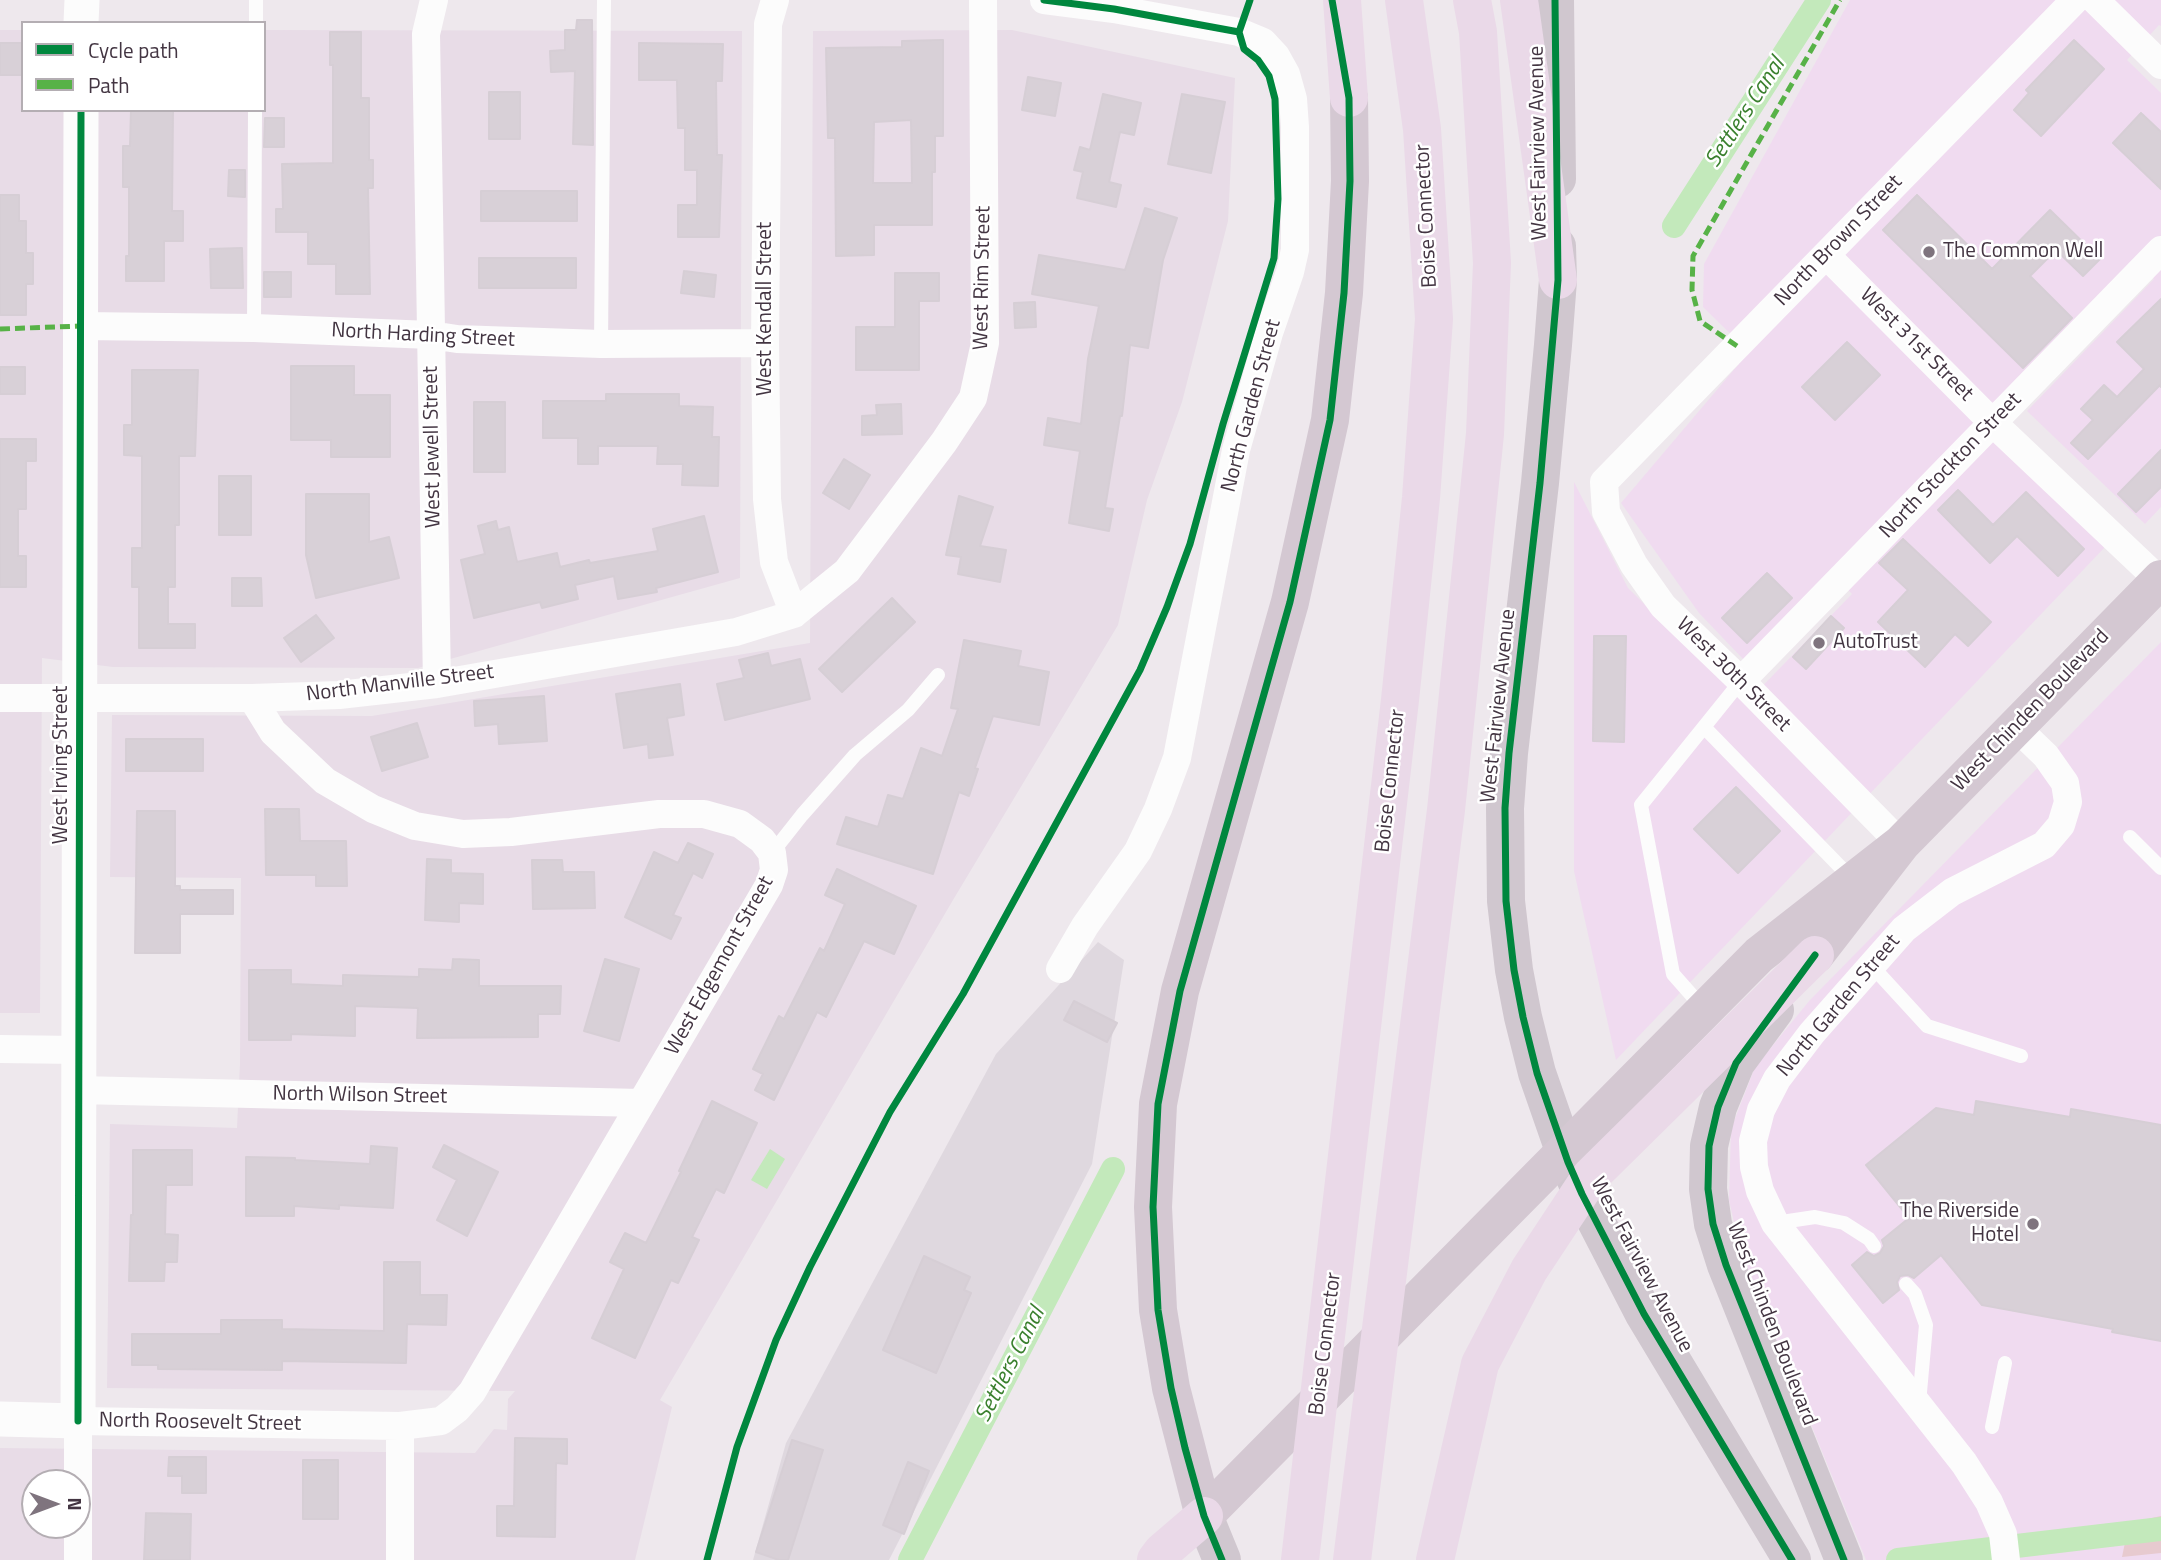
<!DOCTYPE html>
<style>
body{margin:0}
#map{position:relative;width:2161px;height:1560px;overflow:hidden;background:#eee8ed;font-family:"Titillium Web",sans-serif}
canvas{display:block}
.legend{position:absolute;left:21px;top:21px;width:245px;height:91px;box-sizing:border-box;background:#fff;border:2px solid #b4aeb3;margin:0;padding:9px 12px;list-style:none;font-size:21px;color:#433542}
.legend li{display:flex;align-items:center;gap:14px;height:35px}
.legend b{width:35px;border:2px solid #b4aeb3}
.north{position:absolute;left:21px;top:1469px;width:70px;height:70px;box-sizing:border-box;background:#fff;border:2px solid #b4aeb3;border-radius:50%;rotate:90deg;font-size:19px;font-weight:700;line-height:28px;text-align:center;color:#433542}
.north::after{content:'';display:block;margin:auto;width:24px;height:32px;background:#7f747e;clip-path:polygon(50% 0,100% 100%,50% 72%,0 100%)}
</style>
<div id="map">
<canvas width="2161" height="1560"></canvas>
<ul class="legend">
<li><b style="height:9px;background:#00873e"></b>Cycle path</li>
<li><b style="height:9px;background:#57b247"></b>Path</li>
</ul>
<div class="north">N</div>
</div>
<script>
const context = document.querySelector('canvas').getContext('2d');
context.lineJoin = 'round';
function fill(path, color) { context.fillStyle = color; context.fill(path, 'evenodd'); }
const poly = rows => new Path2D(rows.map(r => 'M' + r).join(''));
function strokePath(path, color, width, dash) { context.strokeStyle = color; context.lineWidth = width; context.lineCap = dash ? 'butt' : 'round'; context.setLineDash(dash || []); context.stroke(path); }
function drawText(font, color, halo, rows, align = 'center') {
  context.font = font + ' "Titillium Web",sans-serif'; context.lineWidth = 5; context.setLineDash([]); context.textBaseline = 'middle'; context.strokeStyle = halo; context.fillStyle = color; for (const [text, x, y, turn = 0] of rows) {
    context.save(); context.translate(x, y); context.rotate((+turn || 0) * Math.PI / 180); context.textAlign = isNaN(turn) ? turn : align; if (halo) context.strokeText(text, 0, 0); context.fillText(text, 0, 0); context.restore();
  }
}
fill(poly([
 [0,30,23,30,23,110,264,110,264,30,742,31,740,578,418,668,113,667,42,658,40,1013,0,1013],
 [1012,30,1235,78,1228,221,1182,402,1147,500,1118,625,953,900,660,1400,672,1407,635,1560,0,1560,0,1448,475,1453,494,1429,507,1430,508,1399,515,1391,107,1388,110,1124,237,1128,240,1064,241,878,110,877,112,715,372,716,810,643,813,31],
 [35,1483,77,1483,77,1525,35,1525]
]), '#e8dce7');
fill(poly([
 [1850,0,2161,0,2161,26,2159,25,2127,60,2161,93,2161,507,2145,524,2027,411,2154,279,2135,260,1980,425,2106,546,1616,1060,1574,871,1574,482,1628,588,1745,704,1852,594,1833,574,1744,660,1699,613,1621,503,1749,352,1703,307,1704,264],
 [2161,642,2161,1560,1866,1560,1740,1249,1729,1200,1731,1129,1755,1067,1810,1000]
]), '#f0dbf0');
fill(poly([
 [1098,942,1124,960,1092,1164,889,1560,753,1560,786,1443,996,1054]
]), '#dfd8df');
fill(poly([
 [2161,1516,2161,1553,2122,1557,2129,1523]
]), '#e7cacf');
fill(poly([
 [770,1149,785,1159,767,1189,751,1180]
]), '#c3e9bb');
strokePath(poly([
 [1674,226,1819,0],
 [910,1560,1113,1169],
 [1898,1560,2161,1529]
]), '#c3e9bb', 24);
const building = poly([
 [577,20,592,20,593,145,573,144,575,71,551,72,550,51,565,50,565,30,576,30,577,20],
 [330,32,361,32,361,98,369,98,369,160,373,160,373,188,368,188,370,294,336,294,336,264,308,264,308,232,276,232,276,209,283,209,282,164,333,163,333,65,330,65,330,32],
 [943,40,943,136,935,136,935,172,932,172,932,225,874,225,874,255,836,256,835,138,828,138,826,48,902,47,902,41,943,40],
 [911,120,912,183,873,183,874,122,911,120],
 [2074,40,2104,69,2041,136,2014,110,2029,93,2026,90,2074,40],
 [0,43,23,43,23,75,0,75,0,43],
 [639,43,723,44,722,81,716,81,717,155,722,155,719,237,678,237,678,205,697,205,697,170,685,170,685,128,678,128,677,80,639,80,639,43],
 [1028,77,1061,83,1055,116,1022,110,1028,77],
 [489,92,520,92,520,139,489,139,489,92],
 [1103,94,1141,103,1134,135,1120,132,1109,182,1121,185,1116,207,1077,198,1083,172,1074,170,1080,147,1090,150,1103,94],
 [1182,94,1225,102,1211,173,1168,164,1182,94],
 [131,110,173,110,172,211,183,211,183,241,164,241,164,281,126,281,126,256,129,256,129,187,123,187,123,146,130,146,131,110],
 [2141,113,2161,132,2161,189,2113,143,2141,113],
 [265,118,284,118,284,147,264,147,265,118],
 [229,170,245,170,245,197,228,196,229,170],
 [481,191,577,191,577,221,481,221,481,191],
 [0,195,19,195,19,221,26,221,26,253,33,253,33,284,26,284,26,315,0,315,0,195],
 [1917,195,1992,269,2050,210,2100,259,2083,276,2056,250,2030,276,2072,318,2023,368,1883,230,1917,195],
 [1145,208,1177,218,1163,260,1148,348,1130,345,1122,416,1120,416,1105,508,1113,509,1109,531,1069,523,1080,451,1044,445,1048,418,1081,424,1088,359,1099,306,1032,294,1039,255,1125,270,1145,208],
 [242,248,243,288,211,288,210,249,242,248],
 [479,258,576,258,576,288,479,288,479,258],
 [684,271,716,275,714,297,681,293,684,271],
 [264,272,291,272,291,297,264,297,264,272],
 [895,273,939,273,939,301,919,301,919,370,856,370,856,327,895,327,895,273],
 [2161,299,2161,387,2160,385,2088,459,2071,443,2093,420,2081,409,2104,385,2117,397,2144,369,2117,342,2161,299],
 [1035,302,1036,327,1015,328,1014,303,1035,302],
 [1847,342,1880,375,1835,420,1802,387,1847,342],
 [291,366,354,366,354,395,390,395,390,457,331,457,331,440,291,440,291,366],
 [0,367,25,367,25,394,0,394,0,367],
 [132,370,198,370,195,456,179,456,179,525,175,525,175,587,168,587,168,624,195,624,195,648,139,648,139,587,132,587,132,548,142,548,142,456,124,455,124,425,132,425,132,370],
 [606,394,679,394,679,406,713,407,712,437,719,437,718,486,682,485,683,464,657,464,658,446,598,446,598,464,578,464,578,438,543,438,543,401,606,401,606,394],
 [474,402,505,402,505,472,474,472,474,402],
 [901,404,902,434,862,435,862,416,877,415,876,405,901,404],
 [0,439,36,439,36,461,26,461,26,509,18,509,18,556,26,556,26,587,0,587,0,439],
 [2161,450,2161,487,2136,512,2118,494,2161,450],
 [844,459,870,475,849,509,823,493,844,459],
 [219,476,251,476,251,535,219,535,219,476],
 [1958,490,1993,525,2026,492,2084,549,2058,576,2017,536,1990,563,1938,510,1958,490],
 [306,494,369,494,369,542,389,537,399,578,316,598,306,555,306,494],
 [959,496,993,507,980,546,1006,550,1000,582,958,574,961,557,946,555,959,496],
 [704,516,718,572,656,588,657,592,618,599,614,576,575,585,578,599,542,608,540,602,474,618,461,560,485,554,478,526,496,521,498,530,509,527,517,562,557,553,560,567,589,560,590,563,658,551,653,529,704,516],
 [1903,539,1991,622,1968,646,1955,634,1925,667,1878,622,1908,590,1879,563,1903,539],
 [1767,573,1792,598,1747,643,1722,618,1767,573],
 [232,578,261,578,262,606,232,606,232,578],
 [892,598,915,622,842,692,819,669,892,598],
 [316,615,334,638,301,662,284,638,316,615],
 [1831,616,1844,628,1806,669,1793,657,1831,616],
 [1594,636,1626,636,1624,742,1593,741,1594,636],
 [964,640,1021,651,1018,666,1049,672,1039,725,993,716,975,768,978,769,969,796,959,792,933,874,837,844,846,817,878,827,888,795,903,799,921,748,942,756,958,709,951,708,964,640],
 [768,653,771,666,800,659,810,699,725,720,717,684,744,678,739,660,768,653],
 [680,684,684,715,667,718,673,755,649,758,648,744,624,748,616,694,680,684],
 [544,696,547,741,499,744,498,724,475,726,474,701,544,696],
 [417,723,428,757,382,771,371,737,417,723],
 [126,739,203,739,203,771,126,771,126,739],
 [1736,787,1780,831,1738,873,1694,829,1736,787],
 [265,809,299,809,300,841,346,841,347,886,316,886,316,875,266,875,265,809],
 [137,811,175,811,175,886,180,886,180,890,233,890,233,914,180,914,180,953,135,953,137,811],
 [688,843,713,854,702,878,693,873,673,915,681,918,671,939,625,917,654,852,678,863,688,843],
 [427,859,451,860,451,873,483,874,483,904,459,903,459,922,425,920,427,859],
 [532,860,562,860,563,872,594,872,595,908,533,909,532,860],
 [837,869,916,906,894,954,864,941,826,1017,817,1012,774,1100,755,1090,763,1074,753,1069,779,1016,784,1019,820,948,824,951,845,904,825,895,837,869],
 [453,959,479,960,479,986,561,986,560,1014,538,1014,538,1037,417,1038,418,1008,355,1006,355,1036,291,1034,291,1040,249,1040,249,970,291,970,291,984,343,986,343,975,419,977,419,969,452,970,453,959],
 [605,959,639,969,619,1041,584,1031,605,959],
 [1074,1001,1117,1023,1107,1042,1064,1020,1074,1001],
 [712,1101,757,1123,724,1193,716,1189,692,1237,699,1240,678,1283,671,1280,635,1358,592,1338,624,1269,610,1262,625,1233,646,1243,681,1172,679,1171,712,1101],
 [1976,1101,2070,1117,2071,1109,2161,1125,2161,1341,2112,1332,2113,1329,1982,1305,1941,1255,1914,1278,1908,1275,1900,1276,1897,1282,1899,1290,1883,1303,1852,1265,1867,1252,1874,1256,1880,1253,1884,1246,1882,1240,1909,1218,1866,1165,1936,1108,1974,1115,1976,1101],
 [444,1145,498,1172,467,1236,437,1220,457,1180,433,1167,444,1145],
 [371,1146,397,1148,393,1208,339,1205,339,1209,294,1206,294,1216,246,1216,246,1157,295,1158,295,1160,370,1164,371,1146],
 [133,1150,192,1150,192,1185,166,1185,165,1234,178,1235,177,1262,165,1262,164,1281,129,1281,131,1215,133,1215,133,1150],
 [924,1256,970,1277,964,1290,971,1293,936,1373,883,1350,924,1256],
 [384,1262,420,1262,420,1295,447,1295,446,1325,407,1324,406,1363,282,1361,282,1370,158,1369,158,1365,132,1365,132,1334,221,1334,221,1320,282,1320,282,1329,384,1331,384,1262],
 [515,1438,567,1439,567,1464,556,1463,555,1537,497,1536,497,1506,514,1506,515,1438],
 [792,1440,823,1450,788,1560,779,1560,756,1552,792,1440],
 [169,1457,206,1457,206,1493,182,1493,182,1476,168,1476,169,1457],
 [303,1460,338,1460,338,1519,303,1519,303,1460],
 [908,1462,929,1471,904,1534,883,1525,908,1462],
 [146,1513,191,1514,190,1560,144,1560,146,1513]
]);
fill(building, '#d8d0d7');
strokePath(building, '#d6ced5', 2);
strokePath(poly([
 [256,23,256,0],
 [254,328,255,110],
 [601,344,604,0],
 [1704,727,1853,880],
 [2130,837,2161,868],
 [772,853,802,815,855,755,908,710,938,675],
 [1871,965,1927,1026,2021,1056],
 [1703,1008,1673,974,1641,805,1741,681],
 [1775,1223,1815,1217,1844,1223,1869,1239,1874,1246],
 [1906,1284,1915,1294,1926,1325,1919,1403],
 [1992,1427,2005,1363]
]), '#fcfcfc', 14);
strokePath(poly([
 [434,0,426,34,437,684],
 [775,0,768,24,765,343,767,499,774,562,794,614],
 [1044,0,1114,9,1239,32,1263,42,1276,56,1286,74,1293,99,1295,127,1295,250,1290,272,1269,333,1236,450,1177,758,1158,809,1138,851,1085,926,1060,969],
 [2095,0,2161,65],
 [1826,255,1993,423,2161,582],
 [80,326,254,328,431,335,457,339,601,344,765,343],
 [1741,681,2161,250],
 [0,698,252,698,339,695,437,684,736,632,794,614,847,571,944,442,973,398,985,343,983,0],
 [252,698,273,732,325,781,373,809,415,826,463,834,511,832,659,814,704,814,740,824,762,840,772,853,774,870,769,885,472,1392,457,1409,441,1421,400,1426,400,1560],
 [1901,844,1741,681,1663,606,1634,565,1606,512,1604,482,2075,0],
 [0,1049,79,1050],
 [78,1090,641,1103],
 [78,1560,78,1421,400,1426],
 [2006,1560,2003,1534,1989,1502,1964,1463,1775,1223,1760,1191,1754,1167,1753,1141,1761,1110,1777,1079,1812,1033,1904,929,1952,892,2044,845,2061,825,2068,802,2065,783,2046,756,2016,727]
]), '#fcfcfc', 28);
strokePath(poly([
 [81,23,82,0],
 [0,1419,78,1421,81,110]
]), '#fcfcfc', 35);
strokePath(poly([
 [1555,0,1557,179],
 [1557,246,1558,280,1553,345,1540,483,1509,753,1505,808,1506,901,1514,970,1523,1017,1537,1073,1568,1162,1582,1194,1644,1314,1792,1560],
 [1775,1010,1736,1063,1718,1107,1709,1146,1708,1189,1713,1224,1726,1265,1844,1560],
 [1204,1516,1222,1560]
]), '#d0c7cf', 38);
strokePath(poly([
 [1815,955,1901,844,2161,579],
 [1204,1516,1171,1388,1158,1310,1153,1207,1158,1104,1180,991,1290,602,1330,420,1344,293,1350,181,1349,98],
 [1204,1516,1759,955,1901,844]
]), '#d4c8d2', 38);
strokePath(poly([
 [1342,0,1349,98],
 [1519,0,1558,280],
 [1156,1560,1162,1552,1204,1516],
 [1300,1560,1400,700,1421,498,1434,319,1422,129,1404,0],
 [1352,1560,1446,810,1485,434,1492,263,1478,32,1472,0],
 [1435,1560,1480,1364,1529,1270,1591,1176,1815,955]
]), '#ead9e8', 38);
strokePath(poly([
 [0,329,80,326],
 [1737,346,1700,321,1692,290,1693,256,1840,0]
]), '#57b247', 5, [10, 5]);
strokePath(poly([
 [1044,0,1114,9,1239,32],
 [1555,0,1558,280,1540,483,1509,753,1505,808,1506,901,1514,970,1523,1017,1537,1073,1568,1162,1582,1194,1644,1314,1792,1560],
 [1815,955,1736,1063,1718,1107,1709,1146,1708,1189,1713,1224,1726,1265,1844,1560],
 [78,1421,81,110],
 [707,1560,737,1447,776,1340,810,1267,890,1112,963,994,1140,670,1167,607,1190,544,1223,424,1274,258,1278,199,1275,99,1269,76,1258,60,1244,49,1239,32,1250,0],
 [1222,1560,1204,1516,1185,1448,1171,1388,1158,1310,1153,1207,1158,1104,1180,991,1290,602,1330,420,1344,293,1350,181,1349,98,1332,0]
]), '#00873e', 7);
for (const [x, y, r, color] of [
 [1929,252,7,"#7f747e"],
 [1819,643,7,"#7f747e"],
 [2033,1224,7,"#7f747e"]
]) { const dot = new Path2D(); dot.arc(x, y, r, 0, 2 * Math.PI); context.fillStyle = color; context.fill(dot); strokePath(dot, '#fff', 2.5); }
drawText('21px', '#433542', '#fff', [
 ["West Fairview Avenue",1539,143,-91],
 ["Boise Connector",1427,216,-93],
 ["North Brown Street",1839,241,-46],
 ["West Rim Street",983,278,-89],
 ["West Kendall Street",766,309,-90],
 ["North Harding Street",423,336,3],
 ["West 31st Street",1916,345,45],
 ["North Garden Street",1252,406,-75],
 ["West Jewell Street",433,447,-91],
 ["North Stockton Street",1951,466,-46],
 ["West 30th Street",1733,675,45],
 ["North Manville Street",400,684,-7],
 ["West Fairview Avenue",1499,706,-84],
 ["West Chinden Boulevard",2031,711,-46],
 ["West Irving Street",62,765,-90],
 ["Boise Connector",1391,781,-84],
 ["West Edgemont Street",720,966,-61],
 ["North Garden Street",1839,1006,-50],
 ["North Wilson Street",360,1096,1],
 ["West Fairview Avenue",1641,1265,62],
 ["West Chinden Boulevard",1771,1324,69],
 ["Boise Connector",1326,1344,-83],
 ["North Roosevelt Street",200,1423,1]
]);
drawText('21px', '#433542', '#fff', [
 ["The Common Well",1943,252],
 ["AutoTrust",1833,643],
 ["The Riverside",2019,1212,"right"],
 ["Hotel",2019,1236,"right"]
], 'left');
drawText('italic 23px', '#3a802e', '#fff', [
 ["Settlers Canal",1746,113,-57],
 ["Settlers Canal",1011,1365,-63]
]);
</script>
